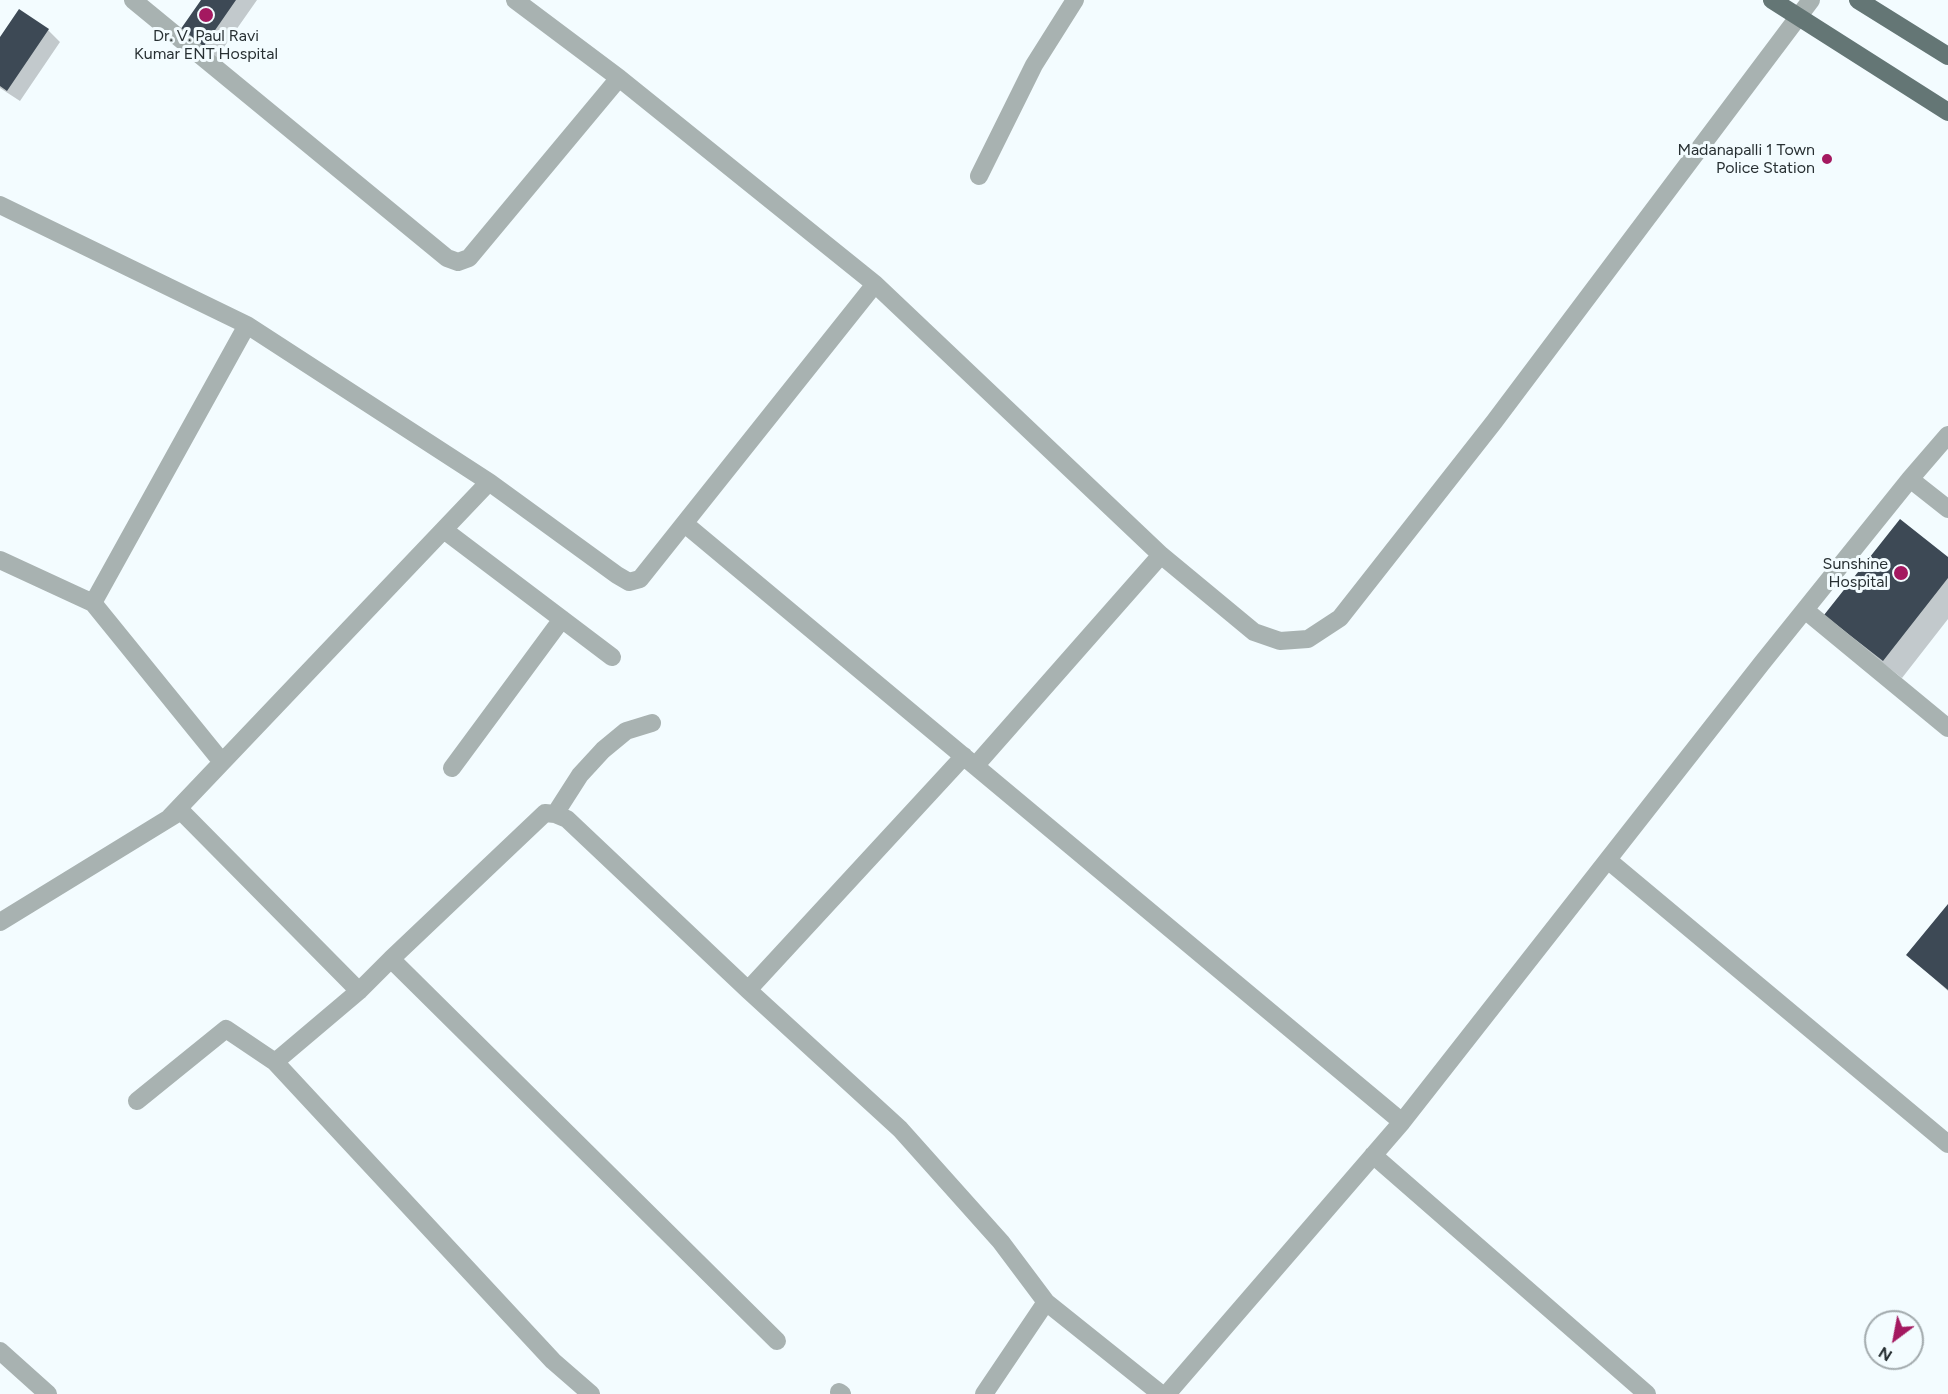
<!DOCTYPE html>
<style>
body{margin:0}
#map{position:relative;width:1948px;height:1394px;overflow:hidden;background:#f3fcff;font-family:Figtree,sans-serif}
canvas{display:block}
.north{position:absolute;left:1864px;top:1310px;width:60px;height:60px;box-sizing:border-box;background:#f3fcff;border:2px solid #a2aaad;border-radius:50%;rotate:212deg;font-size:16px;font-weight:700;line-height:24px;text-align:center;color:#283033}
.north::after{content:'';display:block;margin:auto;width:21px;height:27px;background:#a41960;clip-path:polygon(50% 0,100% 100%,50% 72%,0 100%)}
</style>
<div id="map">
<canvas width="1948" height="1394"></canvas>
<div class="north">N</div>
</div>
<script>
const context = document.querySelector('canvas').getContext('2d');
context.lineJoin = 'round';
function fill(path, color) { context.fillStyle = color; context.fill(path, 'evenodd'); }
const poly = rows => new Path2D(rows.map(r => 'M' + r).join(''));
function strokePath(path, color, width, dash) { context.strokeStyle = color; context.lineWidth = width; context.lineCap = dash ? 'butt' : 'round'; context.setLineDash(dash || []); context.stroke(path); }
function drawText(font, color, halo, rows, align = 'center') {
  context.font = font + ' Figtree,sans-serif'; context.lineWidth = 6; context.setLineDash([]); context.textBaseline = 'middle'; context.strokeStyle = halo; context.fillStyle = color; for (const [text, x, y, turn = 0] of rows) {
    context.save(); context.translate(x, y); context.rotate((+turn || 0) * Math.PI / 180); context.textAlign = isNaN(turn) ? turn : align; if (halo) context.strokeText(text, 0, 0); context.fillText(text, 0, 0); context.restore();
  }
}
fill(poly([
 [203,0,257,0,215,60,192,45],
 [48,30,60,42,20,101,0,88,0,40],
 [1948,558,1948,619,1902,678,1844,633],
 [1948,907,1948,991,1908,955]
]), '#0003');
fill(poly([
 [201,0,236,0,202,49,178,33],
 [19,9,49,29,7,91,0,86,0,37],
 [1900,519,1948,557,1948,578,1883,661,1824,615],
 [1948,904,1948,990,1906,955]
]), '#3d4955');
strokePath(poly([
 [133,0,447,258,458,262,469,258,619,78],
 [515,0,619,78,875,284,1161,555,1254,632,1280,641,1308,639,1340,618,1494,422,1811,0],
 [979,176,1034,65,1075,0],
 [0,205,247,325,489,482,617,575,629,582,640,579,875,284],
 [1910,479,1948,509],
 [685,524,1402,1122],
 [444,530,612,657],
 [0,560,93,603,247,325],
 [93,603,222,762],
 [1805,610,1948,728],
 [976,765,1161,555],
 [452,768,562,619],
 [555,814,580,775,603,750,626,731,652,723],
 [170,817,489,482],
 [1609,861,1948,1144],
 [0,922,181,811,359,991,275,1062,226,1029,137,1101],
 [391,959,545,813,555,814,567,819,748,990,900,1129,1001,1242,1046,1302,1161,1394],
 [748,990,964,756],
 [359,991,391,959,777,1341],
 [275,1062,553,1361,591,1394],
 [1373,1155,1647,1394],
 [0,1351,48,1394],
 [839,1392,842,1394],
 [984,1394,1046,1302],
 [1167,1394,1402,1122,1762,663,1910,479,1948,435]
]), '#a8b2b1', 18);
strokePath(poly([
 [1772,0,1948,112],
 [1858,0,1948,56]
]), '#647675', 18);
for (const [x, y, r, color] of [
 [206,15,8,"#a41960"],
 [1827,159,6,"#a41960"],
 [1901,573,8,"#a41960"]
]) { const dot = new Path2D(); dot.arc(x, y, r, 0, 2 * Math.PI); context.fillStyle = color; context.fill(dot); strokePath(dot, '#f3fcff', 2); }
drawText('16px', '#283033', '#f3fcff', [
 ["Dr. V. Paul Ravi",206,36,"center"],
 ["Kumar ENT Hospital",206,54,"center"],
 ["Madanapalli 1 Town",1815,150],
 ["Police Station",1815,168],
 ["Sunshine",1888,564],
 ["Hospital",1888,582]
], 'right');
</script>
